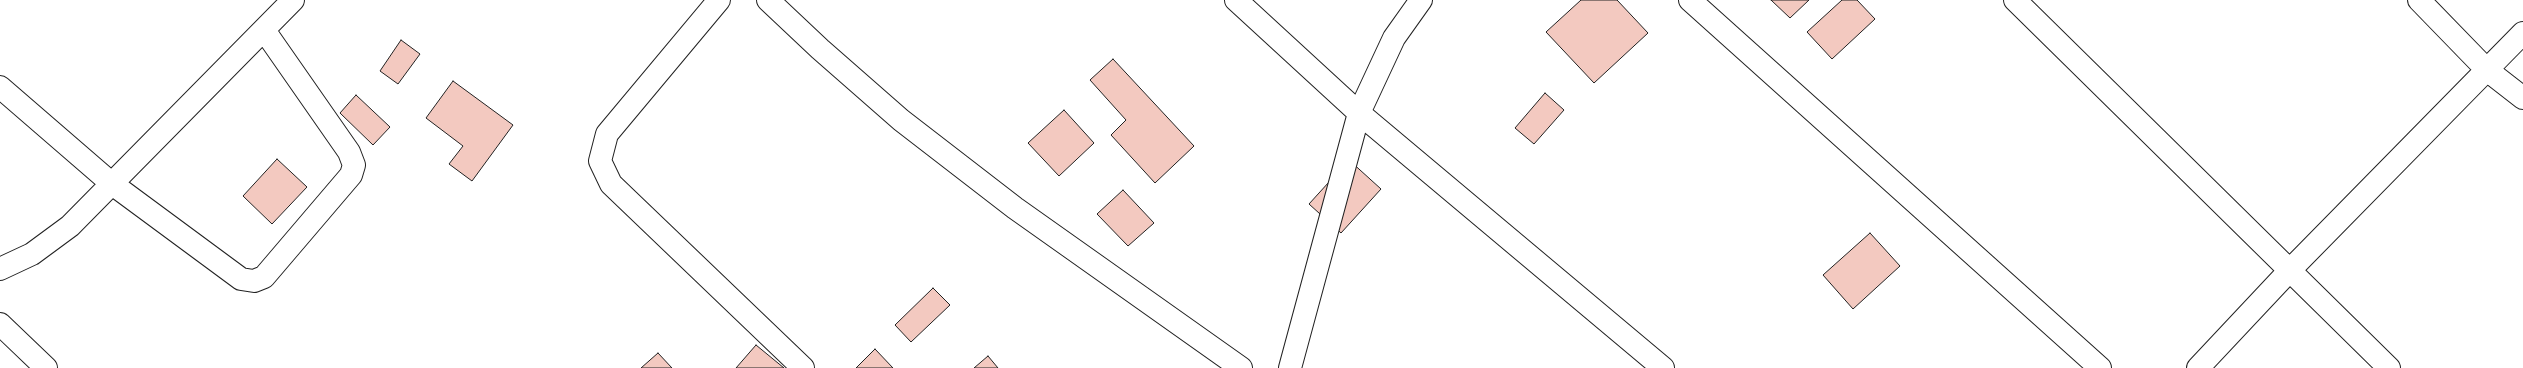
<!DOCTYPE html>
<style>
body{margin:0}
canvas{display:block;background:#fff}
</style>
<canvas width="2523" height="368"></canvas>
<script>
const context = document.querySelector('canvas').getContext('2d');
context.lineJoin = 'round';
function fill(path, color) { context.fillStyle = color; context.fill(path, 'evenodd'); }
const poly = rows => new Path2D(rows.map(r => 'M' + r).join(''));
function strokePath(path, color, width, dash) { context.strokeStyle = color; context.lineWidth = width; context.lineCap = dash ? 'butt' : 'round'; context.setLineDash(dash || []); context.stroke(path); }
const building = poly([
 [1581,0,1617,0,1648,33,1594,83,1546,32,1581,0],
 [1771,0,1809,0,1790,18,1771,0],
 [1842,0,1857,0,1875,19,1832,59,1807,32,1842,0],
 [401,40,420,54,398,84,380,71,401,40],
 [1113,59,1194,146,1155,183,1111,135,1126,120,1090,80,1113,59],
 [453,81,513,125,472,181,449,164,463,146,426,118,453,81],
 [1545,93,1564,110,1534,144,1515,128,1545,93],
 [356,95,390,127,373,145,340,113,356,95],
 [1064,110,1094,143,1059,176,1028,143,1064,110],
 [277,159,307,187,272,224,243,196,277,159],
 [1349,160,1381,189,1341,233,1309,204,1349,160],
 [1123,190,1154,223,1128,246,1097,214,1123,190],
 [1870,233,1900,266,1853,309,1823,275,1870,233],
 [933,288,950,305,911,342,895,325,933,288],
 [756,345,784,368,736,368,756,345],
 [875,349,893,368,856,368,875,349],
 [658,353,672,368,641,368,658,353],
 [988,356,998,368,974,368,988,356]
]);
fill(building, '#f3c9c0');
strokePath(building, '#222', 1);
const street = poly([
 [719,0,607,134,600,161,611,184,803,368],
 [768,0,820,49,901,120,1015,208,1241,368],
 [1236,0,1359,113,1663,368],
 [1690,0,2100,368],
 [2015,0,2389,368],
 [2419,0,2487,70,2523,98],
 [0,87,111,183,241,279,254,281,264,277,351,175,354,165,349,152,264,30],
 [0,269,32,254,70,226,293,0],
 [0,324,46,368],
 [1290,368,1359,113,1394,38,1421,0],
 [2198,368,2291,269,2523,33]
]);
strokePath(street, '#222', 24);
strokePath(street, '#fff', 22);
</script>
